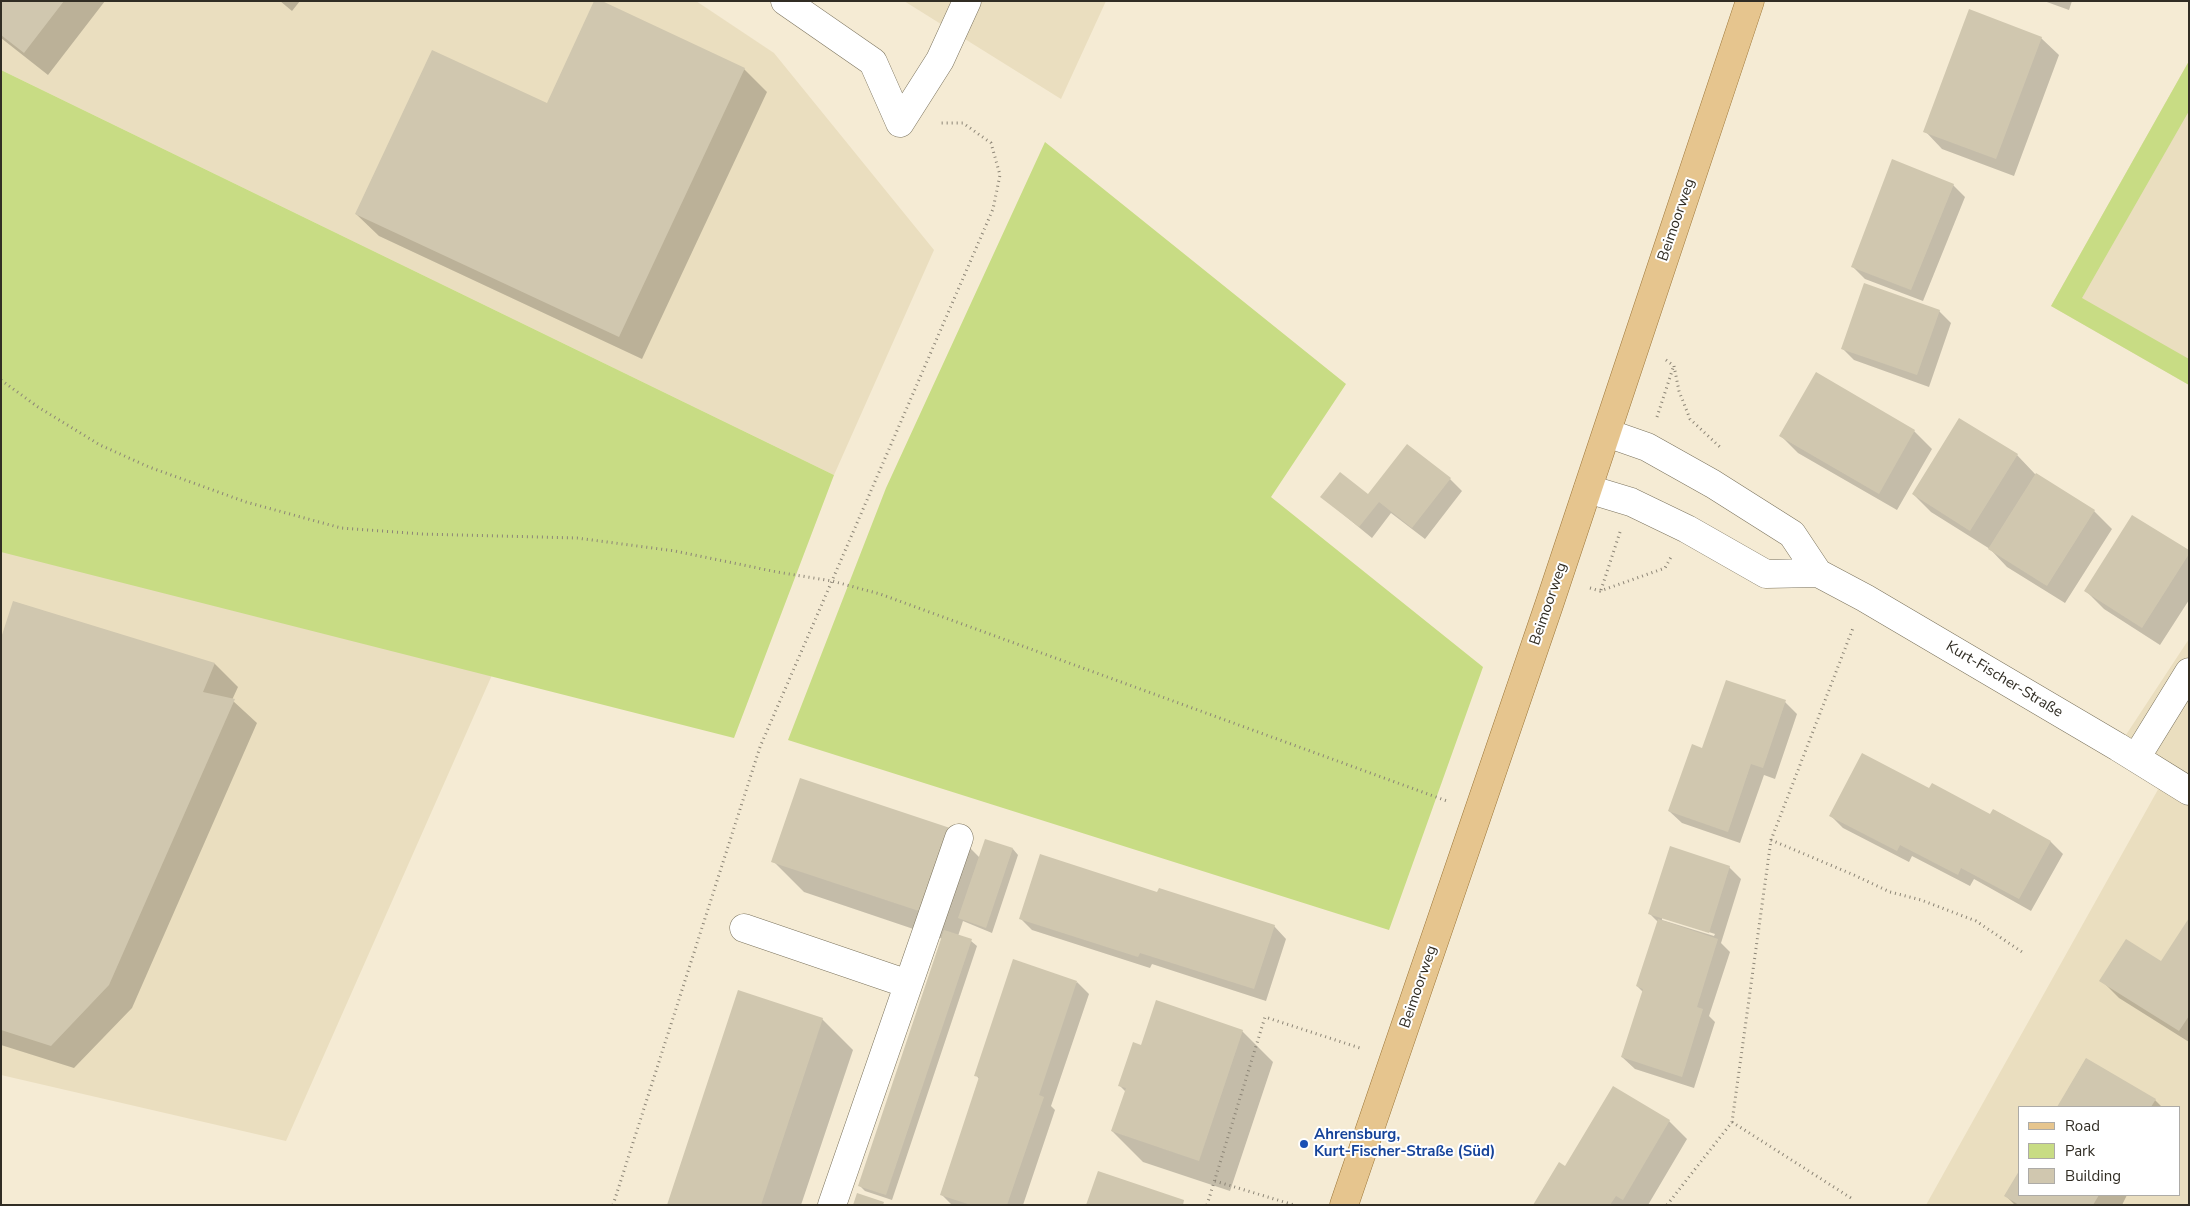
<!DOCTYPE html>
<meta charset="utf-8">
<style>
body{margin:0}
#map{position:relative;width:2190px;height:1206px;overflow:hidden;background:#f5ebd4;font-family:"Nunito Sans",sans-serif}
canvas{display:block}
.frame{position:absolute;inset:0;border:2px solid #312d24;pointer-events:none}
.legend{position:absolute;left:2018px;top:1106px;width:162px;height:90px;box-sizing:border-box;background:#fff;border:1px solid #adaba7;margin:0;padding:6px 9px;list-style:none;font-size:15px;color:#312d24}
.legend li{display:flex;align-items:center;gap:10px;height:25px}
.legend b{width:25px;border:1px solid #adaba7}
</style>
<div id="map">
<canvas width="2190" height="1206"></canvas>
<div class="frame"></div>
<ul class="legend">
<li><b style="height:6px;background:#e6c58e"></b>Road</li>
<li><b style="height:14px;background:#c8dc84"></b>Park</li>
<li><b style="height:14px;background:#d0c7af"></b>Building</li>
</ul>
</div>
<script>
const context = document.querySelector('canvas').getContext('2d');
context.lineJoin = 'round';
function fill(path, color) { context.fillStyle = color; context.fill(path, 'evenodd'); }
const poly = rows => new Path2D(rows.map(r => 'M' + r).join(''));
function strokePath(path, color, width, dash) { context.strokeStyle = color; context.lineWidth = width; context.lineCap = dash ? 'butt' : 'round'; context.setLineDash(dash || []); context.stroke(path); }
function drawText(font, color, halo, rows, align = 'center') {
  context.font = font + ' "Nunito Sans",sans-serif'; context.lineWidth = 4; context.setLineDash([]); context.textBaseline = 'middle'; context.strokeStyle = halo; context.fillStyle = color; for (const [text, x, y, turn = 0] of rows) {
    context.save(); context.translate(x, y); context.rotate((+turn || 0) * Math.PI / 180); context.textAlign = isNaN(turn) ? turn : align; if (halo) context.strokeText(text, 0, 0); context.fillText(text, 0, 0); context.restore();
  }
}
fill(poly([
 [1,1,696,1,774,53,934,250,834,475,1,70],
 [904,1,1106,1,1061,99],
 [2189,61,2189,385,2051,306],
 [1,548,496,666,286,1141,1,1075],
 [2189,639,2189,1205,1926,1205,2165,777,2118,747],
 [2019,1107,2179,1107,2179,1195,2019,1195]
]), '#eadebf');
fill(poly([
 [2189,61,2189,111,2082,298,2189,359,2189,385,2051,306],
 [1,70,834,475,734,738,1,552],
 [1045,142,1346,384,1271,497,1483,667,1389,930,788,740,886,488]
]), '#c8dc84');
fill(poly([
 [1,1,105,1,48,75,1,38],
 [280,1,300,1,292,11],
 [2044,1,2072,1,2069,10],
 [2041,38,2059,55,2014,176,1942,149,1925,131],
 [744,69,767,92,642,359,379,236,356,214,547,105],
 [1953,185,1965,197,1923,301,1865,279,1853,267],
 [1939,311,1951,323,1929,387,1854,360,1842,348],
 [1914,431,1932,449,1897,510,1798,453,1780,435],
 [1407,446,1450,479,1462,491,1425,539,1391,513,1372,538,1322,497,1369,496],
 [2017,455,2035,474,2094,511,2112,529,2065,603,2007,567,1990,549,1931,512,1913,494],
 [2189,552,2189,600,2160,645,2104,609,2086,591],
 [14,602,215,664,238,687,232,700,257,723,132,1008,74,1068,1,1045,1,642],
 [1785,702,1797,714,1775,779,1764,775,1740,843,1682,823,1669,811,1703,749],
 [1930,789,1991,816,1994,810,2051,842,2063,854,2031,911,1974,879,1970,886,1912,856,1909,862,1843,828,1831,816],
 [952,830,980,858,1013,849,1018,855,992,933,963,921,958,936,971,941,977,946,892,1200,865,1191,859,1185,943,939,804,892,773,861],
 [1729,867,1741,879,1721,943,1730,952,1709,1016,1715,1022,1694,1088,1635,1069,1622,1057,1643,992,1637,986,1658,922,1649,913],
 [1662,917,1715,934,1714,936,1662,920],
 [1158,893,1274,926,1286,939,1266,1001,1152,964,1150,968,1032,930,1020,918],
 [2189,920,2189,1042,2119,998,2101,980,2161,963],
 [1077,982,1089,994,1051,1106,1055,1110,1023,1205,952,1205,941,1194,979,1079,976,1075],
 [822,1019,853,1050,801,1205,668,1205],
 [1242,1031,1273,1062,1230,1191,1143,1162,1112,1131,1126,1092,1119,1085,1142,1047],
 [2086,1059,2155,1100,2162,1107,2058,1107],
 [1669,1121,1687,1139,1648,1205,1535,1205,1566,1168],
 [2019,1195,2127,1195,2122,1205,2015,1205,2006,1196]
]), '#0003');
fill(poly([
 [1,1,64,1,24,53,1,35],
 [594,1,602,1,745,68,619,337,355,214,432,50,547,103],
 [1969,9,2042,37,1996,159,1923,132],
 [1892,159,1954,184,1911,290,1851,267],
 [1864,283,1940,310,1917,375,1841,349],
 [1816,372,1915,430,1879,494,1779,436],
 [1959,418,2018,454,1970,531,1912,494],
 [1407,444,1451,478,1412,528,1379,502,1359,527,1320,497,1340,472,1368,494],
 [2036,473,2095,510,2047,586,1988,549],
 [2132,515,2189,550,2189,554,2142,628,2084,591],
 [13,601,215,663,203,692,235,699,109,985,51,1046,1,1030,1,638],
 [1726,680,1786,700,1763,768,1751,764,1728,832,1668,811,1692,744,1702,748],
 [1862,753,1929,788,1932,783,1990,814,1993,809,2051,841,2019,899,1961,868,1958,875,1900,845,1897,851,1829,816],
 [800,778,953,829,925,913,771,862],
 [985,839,1013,848,986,928,958,918],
 [1670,846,1730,866,1709,933,1648,914],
 [1040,854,1157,892,1159,888,1275,925,1254,989,1140,953,1138,957,1019,919],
 [2189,918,2189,1016,2179,1031,2099,981,2126,939,2161,961],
 [1658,919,1718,939,1697,1007,1703,1009,1682,1077,1621,1057,1643,989,1636,986],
 [944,930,972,939,886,1195,858,1186],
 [1013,959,1077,981,1039,1095,1044,1097,1007,1205,971,1205,940,1195,979,1077,974,1076],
 [738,990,823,1018,761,1205,667,1205],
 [1156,1000,1243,1030,1199,1161,1111,1131,1126,1088,1118,1086,1133,1042,1141,1045],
 [2086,1058,2156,1099,2151,1107,2057,1107],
 [1613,1086,1670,1120,1623,1200,1616,1196,1610,1205,1533,1205,1559,1162,1565,1166],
 [1098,1171,1184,1200,1183,1205,1086,1205],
 [2019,1171,2019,1195,2099,1195,2093,1205,2019,1205,2004,1196],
 [857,1193,884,1202,883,1205,853,1205]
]), '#d0c7af');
const minor = poly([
 [785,1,873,62,900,123],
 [900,123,940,60,967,1],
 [1607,433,1647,447,1713,484,1792,534,1818,573,1865,598,2118,747,2189,791],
 [1588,489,1631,502,1687,529,1766,574,1818,573],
 [2136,758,2189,672],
 [744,928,908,984],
 [832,1205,959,838]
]);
const major = poly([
 [1344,1205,1549,605,1750,1]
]);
strokePath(minor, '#7b735d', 29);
strokePath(major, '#9c7638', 29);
strokePath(poly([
 [1666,360,1674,366,1679,391,1690,419,1721,448],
 [1,380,38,407,100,445,149,467,246,502,341,528,422,534,577,538,675,551,777,572,832,581,880,594,1447,801],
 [1657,417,1673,368],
 [1590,588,1600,591,1665,568,1671,557],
 [1601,590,1620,532],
 [1771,840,1854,875,1890,892,1921,900,1976,921,2025,954],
 [1732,1122,1851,1198],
 [1215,1181,1294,1205],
 [613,1205,760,747,993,209,1000,175,991,143,963,123,941,123],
 [1207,1205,1265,1017,1363,1049],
 [1667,1205,1732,1122,1771,840,1853,628]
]), '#8c8576', 3, [1, 4]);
strokePath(minor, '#fff', 28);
strokePath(major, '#e6c58e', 28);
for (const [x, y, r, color] of [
 [1304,1144,5,"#1a4fb4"]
]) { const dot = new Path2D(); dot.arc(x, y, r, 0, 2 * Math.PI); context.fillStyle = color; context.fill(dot); strokePath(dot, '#fff', 2); }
drawText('15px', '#312d24', '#fff', [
 ["Beimoorweg",1677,220,-71],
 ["Beimoorweg",1549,604,-71],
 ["Kurt-Fischer-Straße",2004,680,31],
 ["Beimoorweg",1419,987,-71]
]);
drawText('bold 15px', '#164399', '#fff', [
 ["Ahrensburg,",1314,1135],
 ["Kurt-Fischer-Straße (Süd)",1314,1152]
], 'left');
</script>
